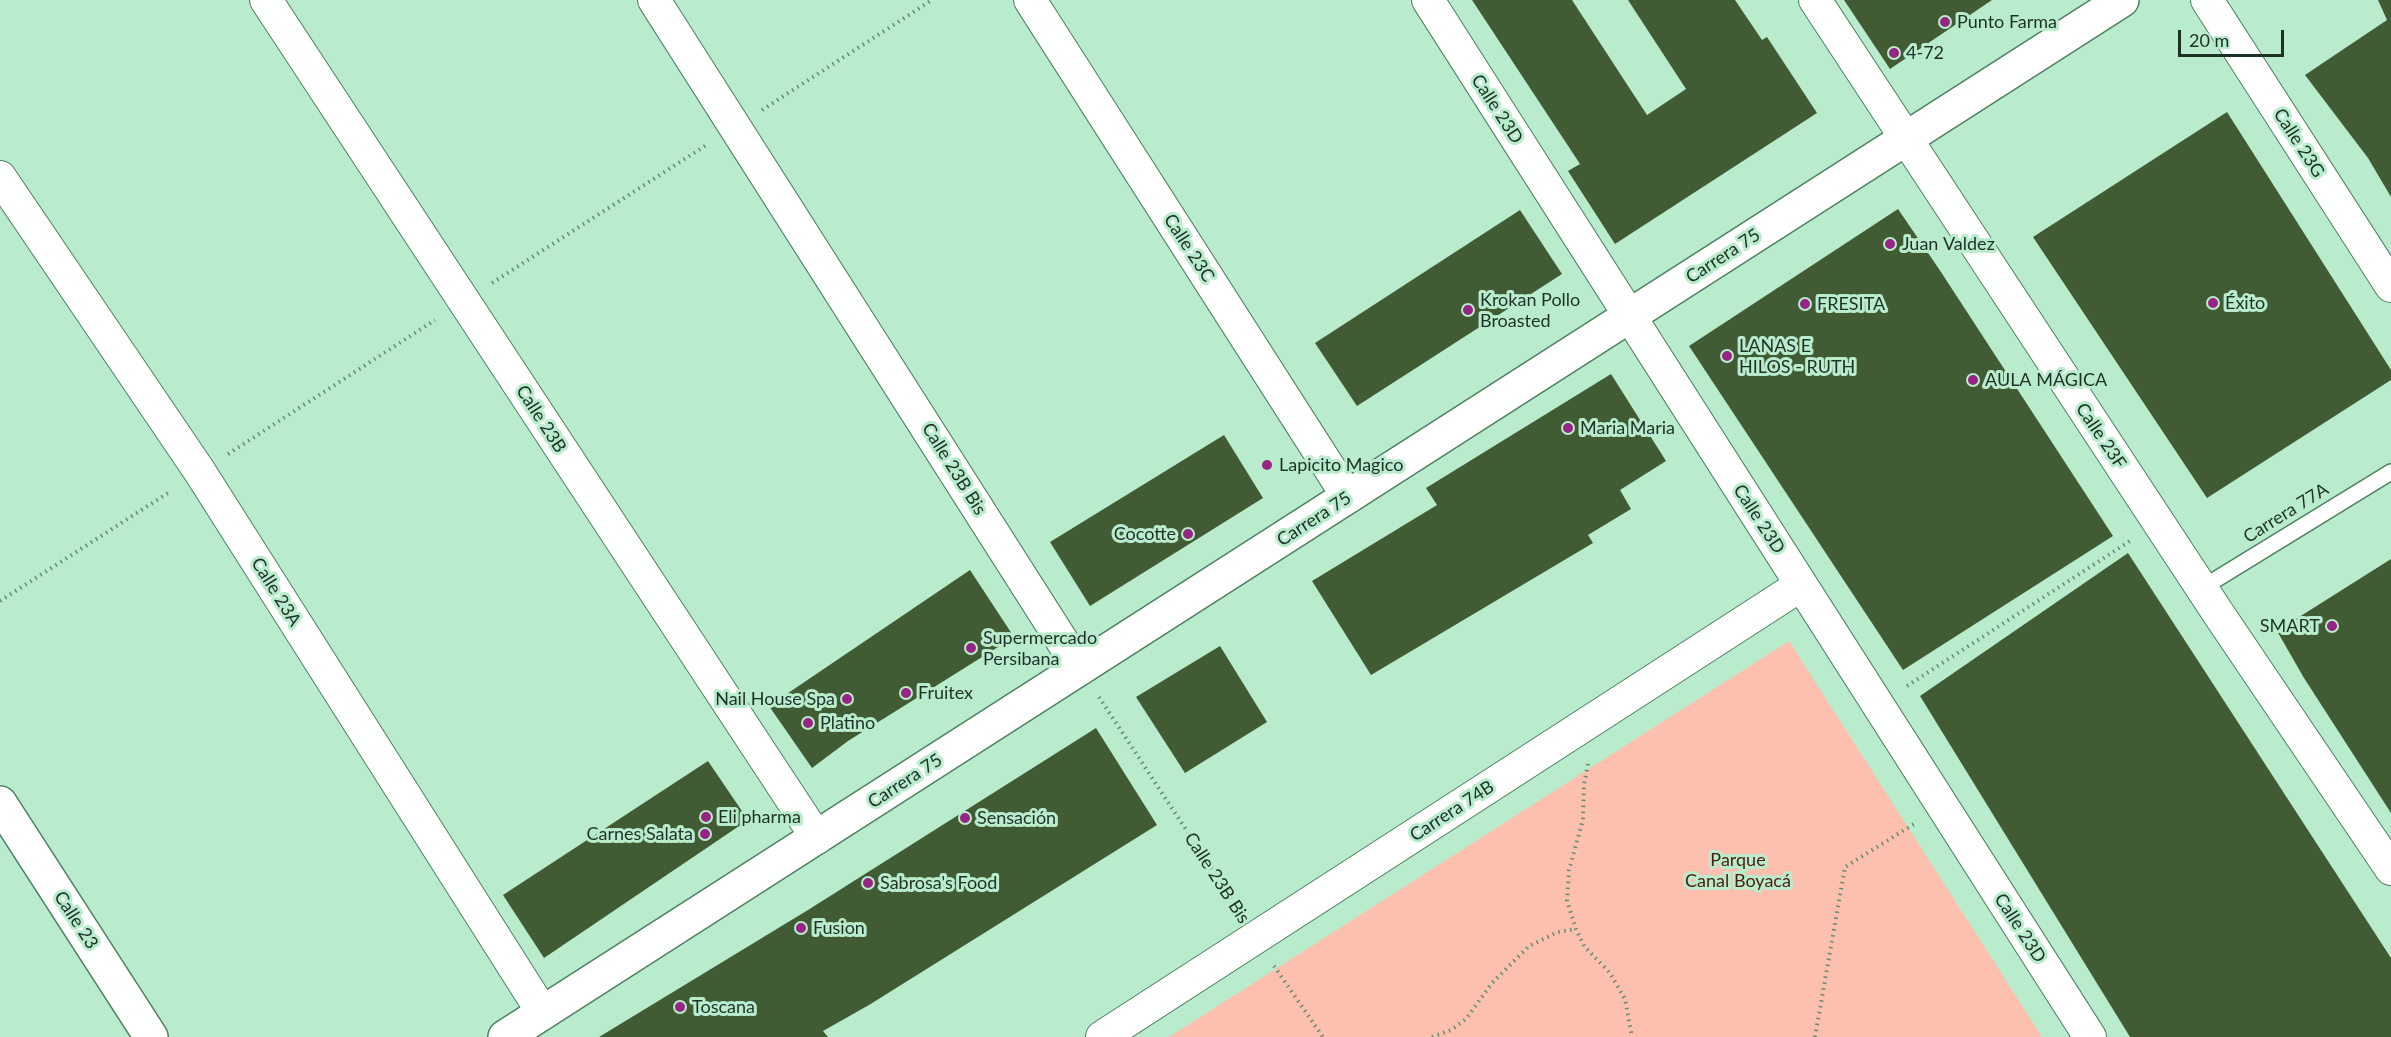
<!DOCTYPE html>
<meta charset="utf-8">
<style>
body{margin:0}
#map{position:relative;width:2391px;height:1037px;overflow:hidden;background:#b9eccc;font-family:Lato,sans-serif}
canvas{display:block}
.scale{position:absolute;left:2178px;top:30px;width:106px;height:27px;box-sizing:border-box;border:3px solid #1d3125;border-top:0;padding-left:8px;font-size:18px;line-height:21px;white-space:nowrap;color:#1d3125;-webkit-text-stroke:4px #b9eccc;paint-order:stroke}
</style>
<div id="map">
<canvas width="2391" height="1037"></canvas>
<div class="scale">20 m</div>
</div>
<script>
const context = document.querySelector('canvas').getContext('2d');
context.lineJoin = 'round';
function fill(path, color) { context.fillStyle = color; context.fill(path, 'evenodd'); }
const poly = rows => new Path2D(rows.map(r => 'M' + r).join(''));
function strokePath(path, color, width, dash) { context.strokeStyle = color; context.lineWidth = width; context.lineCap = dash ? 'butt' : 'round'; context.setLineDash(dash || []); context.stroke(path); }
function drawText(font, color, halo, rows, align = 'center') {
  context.font = font + ' Lato,sans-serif'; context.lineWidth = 6; context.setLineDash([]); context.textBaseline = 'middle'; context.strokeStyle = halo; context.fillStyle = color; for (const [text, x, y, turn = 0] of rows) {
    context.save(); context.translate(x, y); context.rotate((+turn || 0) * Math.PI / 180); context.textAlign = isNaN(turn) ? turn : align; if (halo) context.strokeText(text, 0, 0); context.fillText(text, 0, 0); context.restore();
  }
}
fill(poly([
 [1789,641,2042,1037,1169,1037]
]), '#fdc0ae');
fill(poly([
 [1472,0,1572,0,1647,115,1686,89,1628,0,1735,0,1762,40,1767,37,1817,113,1615,244,1568,171,1580,164],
 [1844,0,1992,0,1890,69],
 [2378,0,2391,0,2391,197,2368,158,2305,75,2387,20],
 [2227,112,2391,370,2391,380,2207,498,2033,237],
 [1898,209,1939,269,2113,536,1903,670,1689,346],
 [1520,210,1562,274,1357,406,1315,343],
 [1611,374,1666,461,1620,490,1631,509,1588,535,1593,543,1371,675,1312,581,1437,505,1426,488],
 [1224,435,1263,498,1090,606,1050,542],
 [2128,553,2391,958,2391,1037,2130,1037,1920,696],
 [2391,559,2391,813,2304,678,2277,631],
 [970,570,1014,637,848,741,812,768,769,706],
 [1220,646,1267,722,1185,773,1136,697],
 [1096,728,1157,825,869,1005,823,1031,828,1037,599,1037,808,910],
 [708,761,748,820,544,958,503,895]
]), '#415c35');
const lane = poly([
 [2202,588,2391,472]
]);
const street = poly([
 [266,0,817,838],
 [654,0,1080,669],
 [1030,0,1348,497],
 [1428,0,2090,1037],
 [1815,0,2220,616,2391,869],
 [2207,0,2391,286],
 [0,177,200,472,543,1013],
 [1102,1037,1801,585]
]);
const secondary = poly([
 [0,803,151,1037],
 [505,1037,2122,0]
]);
strokePath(lane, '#4f7f62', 18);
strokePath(street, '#4f7f62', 34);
strokePath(secondary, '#4f7f62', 36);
strokePath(poly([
 [762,110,932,0],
 [492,283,708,144],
 [228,454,435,320],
 [0,601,171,491],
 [1907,686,2130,541],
 [1099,697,1238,909],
 [1588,764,1584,785,1583,820,1569,870,1567,901,1576,929,1584,946,1610,973,1625,999,1632,1037],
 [1274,966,1323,1037],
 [1432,1037,1451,1030,1466,1019,1492,983,1529,946,1558,932,1576,929],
 [1815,1037,1845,867,1914,824]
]), '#678a74', 4, [1.5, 4.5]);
strokePath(lane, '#fff', 15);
strokePath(street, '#fff', 32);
strokePath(secondary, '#fff', 33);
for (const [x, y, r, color] of [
 [1945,22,6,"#962482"],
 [1894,53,6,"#962482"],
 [1890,244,6,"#962482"],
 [2213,303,6,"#962482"],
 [1805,304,6,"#962482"],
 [1468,310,6,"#962482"],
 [1727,356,6,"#962482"],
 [1973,380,6,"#962482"],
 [1568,428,6,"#962482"],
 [1267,465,6,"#962482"],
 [1188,534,6,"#962482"],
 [2332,626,6,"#962482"],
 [971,648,6,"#962482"],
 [906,693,6,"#962482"],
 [847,699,6,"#962482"],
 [808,723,6,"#962482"],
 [706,817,6,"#962482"],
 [965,818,6,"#962482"],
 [705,834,6,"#962482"],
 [868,883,6,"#962482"],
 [801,928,6,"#962482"],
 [680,1007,6,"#962482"]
]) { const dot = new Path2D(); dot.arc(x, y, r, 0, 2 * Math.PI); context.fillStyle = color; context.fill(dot); strokePath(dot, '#b9eccc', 2); }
drawText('18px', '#1d3125', '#b9eccc', [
 ["Punto Farma",1957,22],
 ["4-72",1906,53],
 ["Juan Valdez",1902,244],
 ["Krokan Pollo",1480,300],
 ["Broasted",1480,321],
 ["Éxito",2225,303],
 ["FRESITA",1817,304],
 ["LANAS E",1739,346],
 ["HILOS - RUTH",1739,367],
 ["AULA MÁGICA",1985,380],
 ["Maria Maria",1580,428],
 ["Lapicito Magico",1279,465],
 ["Cocotte",1176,534,"right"],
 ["SMART",2320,626,"right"],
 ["Supermercado",983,638],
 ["Persibana",983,659],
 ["Fruitex",918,693],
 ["Nail House Spa",835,699,"right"],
 ["Platino",820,723],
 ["Eli pharma",718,817],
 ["Sensación",977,818],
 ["Carnes Salata",693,834,"right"],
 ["Sabrosa's Food",880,883],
 ["Fusion",813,928],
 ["Toscana",692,1007]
], 'left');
drawText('18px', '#1d3125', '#b9eccc', [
 ["Calle 23D",1497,109,57],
 ["Calle 23G",2299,143,57],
 ["Calle 23C",1189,248,57],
 ["Carrera 75",1723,256,-33],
 ["Calle 23B",541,419,57],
 ["Calle 23F",2101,436,56],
 ["Calle 23B Bis",954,469,58],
 ["Carrera 77A",2286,513,-32],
 ["Carrera 75",1314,519,-33],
 ["Calle 23D",1759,519,57],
 ["Calle 23A",276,592,58],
 ["Carrera 75",905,781,-33],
 ["Carrera 74B",1452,811,-33],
 ["Calle 23B Bis",1217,878,57],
 ["Calle 23",76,920,57],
 ["Calle 23D",2020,928,57]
]);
drawText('18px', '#4f1b0c', '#b9eccc', [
 ["Parque",1738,860],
 ["Canal Boyacá",1738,881]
]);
</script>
